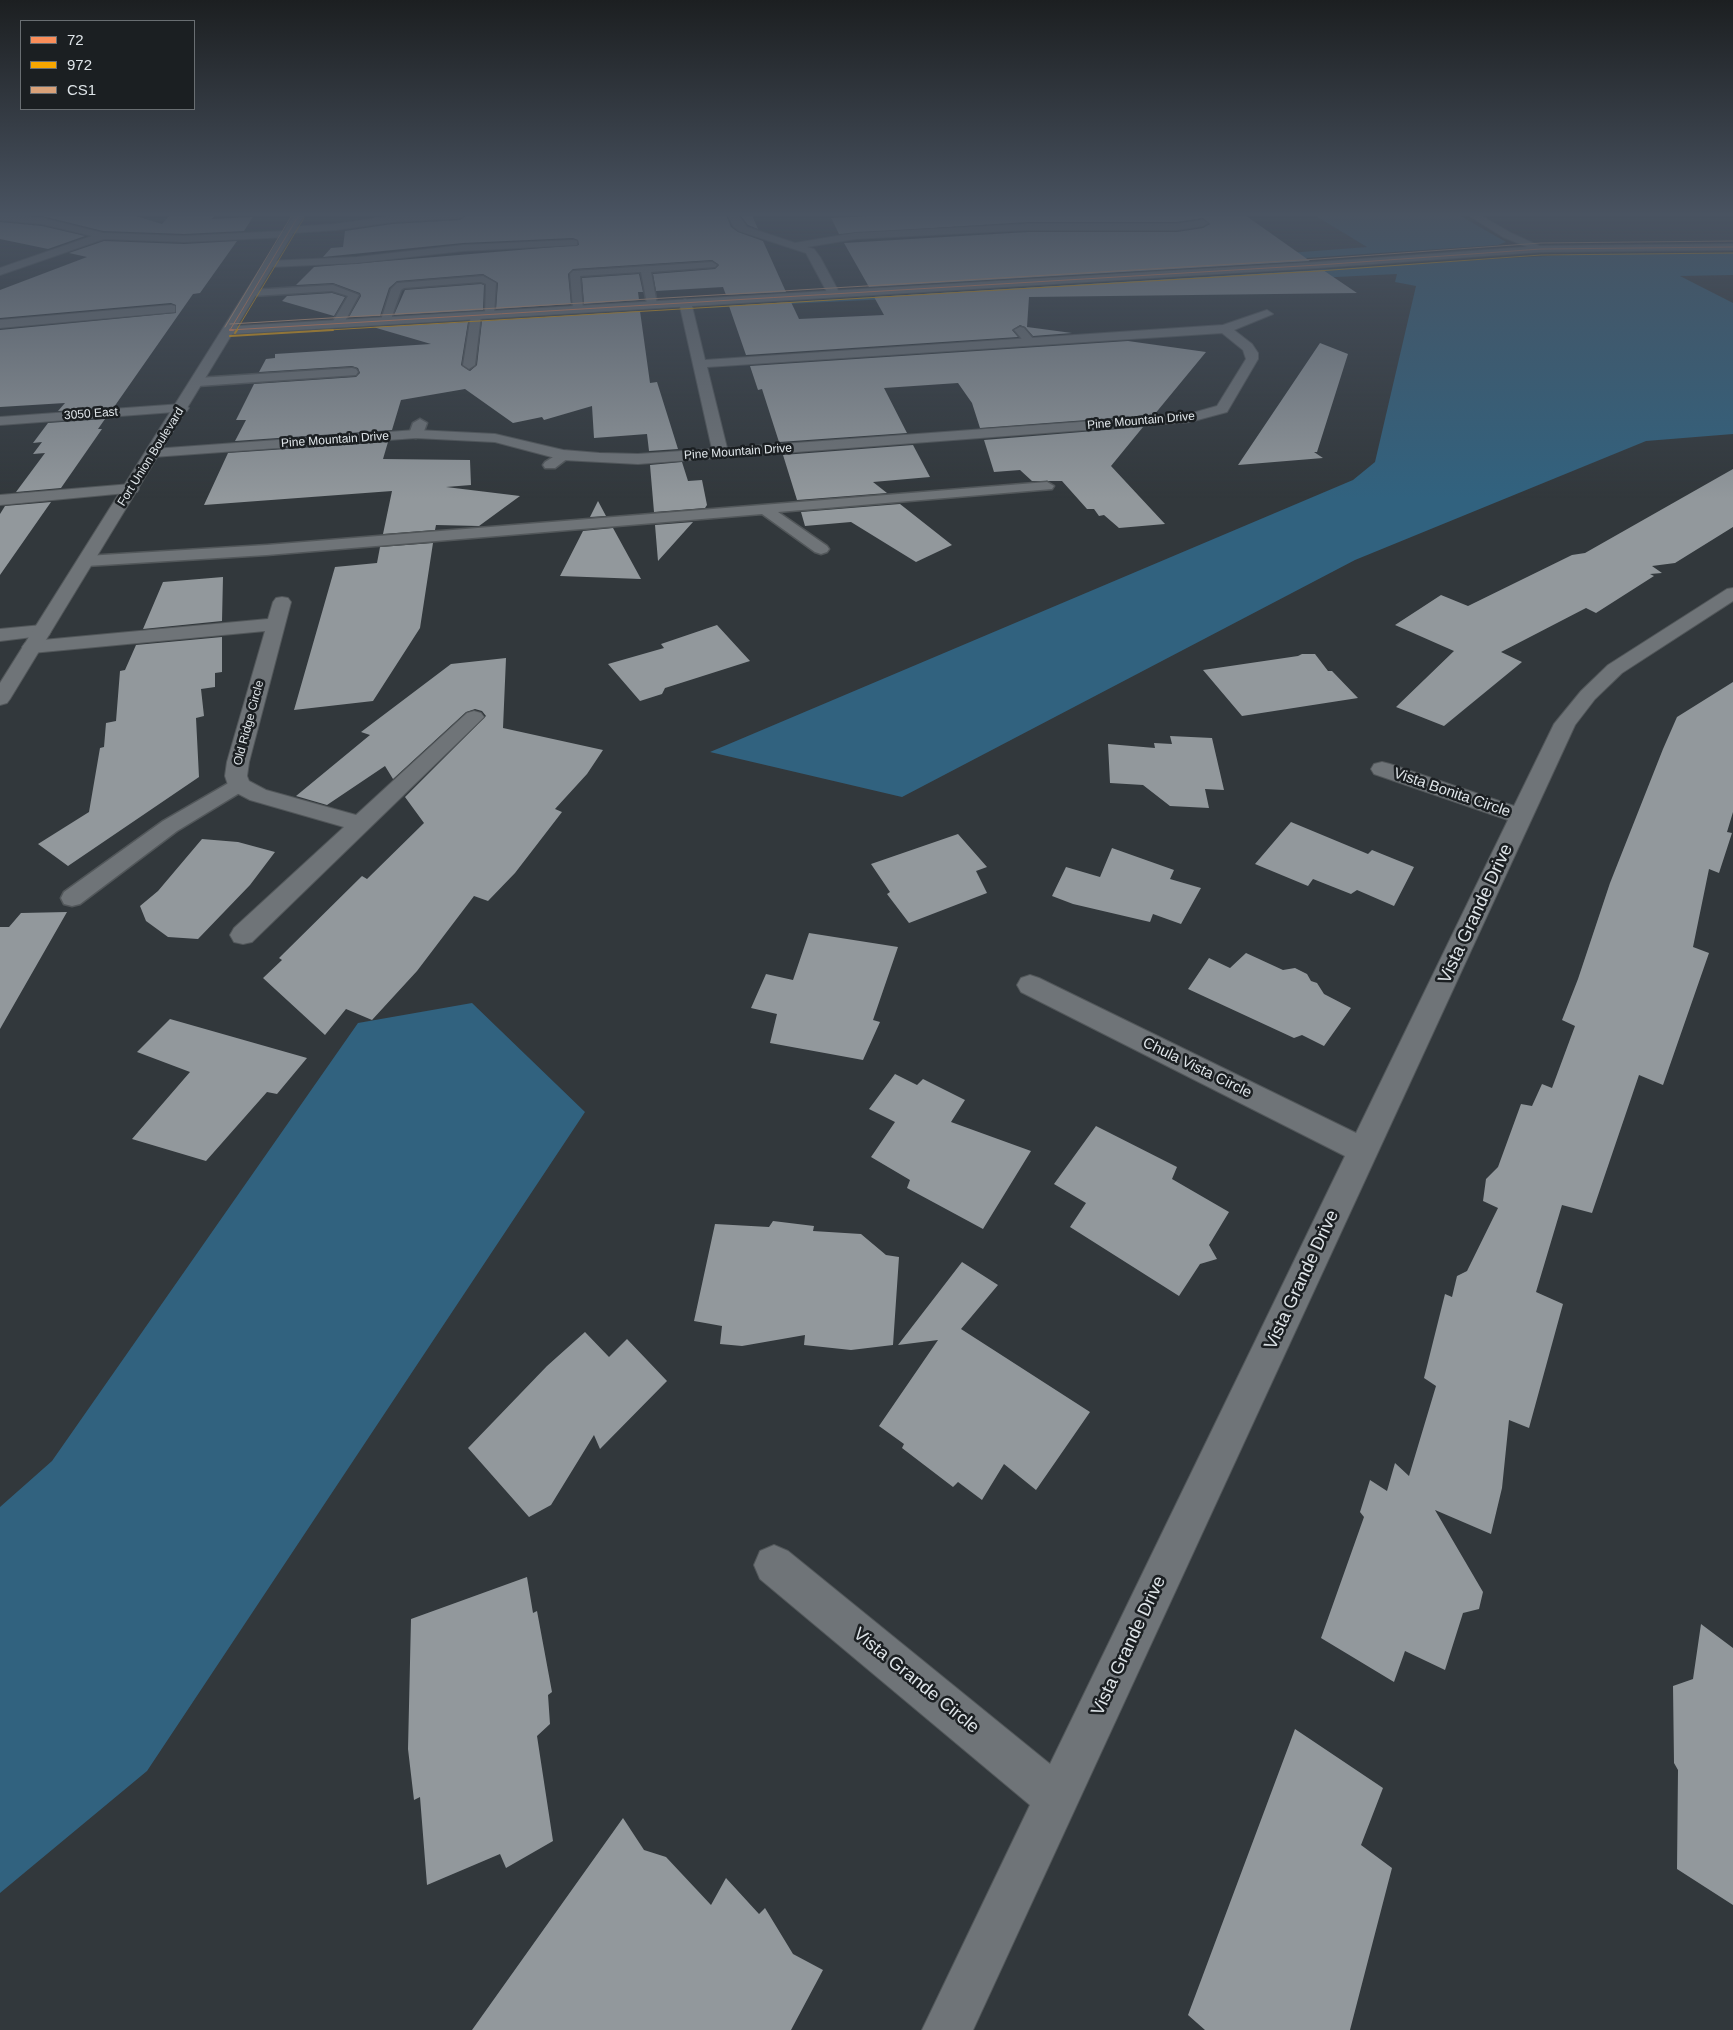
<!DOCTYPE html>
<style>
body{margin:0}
#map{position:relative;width:1733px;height:2030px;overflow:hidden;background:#32383c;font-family:Helvetica,sans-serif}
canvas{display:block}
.legend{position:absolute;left:20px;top:20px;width:175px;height:90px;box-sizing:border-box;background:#1b1f22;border:1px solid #696e72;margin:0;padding:6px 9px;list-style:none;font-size:15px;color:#dfe5e9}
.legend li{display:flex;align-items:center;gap:10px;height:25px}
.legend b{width:25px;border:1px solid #696e72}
</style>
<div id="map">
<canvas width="1733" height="2030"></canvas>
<ul class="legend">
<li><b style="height:6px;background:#fa8e5a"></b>72</li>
<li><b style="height:6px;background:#f7a600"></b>972</li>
<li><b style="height:6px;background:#d9a179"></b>CS1</li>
</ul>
</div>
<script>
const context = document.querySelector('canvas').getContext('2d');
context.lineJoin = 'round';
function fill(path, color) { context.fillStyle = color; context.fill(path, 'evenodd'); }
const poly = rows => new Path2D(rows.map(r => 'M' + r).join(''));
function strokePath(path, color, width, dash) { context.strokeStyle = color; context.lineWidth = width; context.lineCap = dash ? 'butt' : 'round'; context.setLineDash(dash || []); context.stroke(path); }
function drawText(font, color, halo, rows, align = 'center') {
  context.font = font + ' Helvetica,sans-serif'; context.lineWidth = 5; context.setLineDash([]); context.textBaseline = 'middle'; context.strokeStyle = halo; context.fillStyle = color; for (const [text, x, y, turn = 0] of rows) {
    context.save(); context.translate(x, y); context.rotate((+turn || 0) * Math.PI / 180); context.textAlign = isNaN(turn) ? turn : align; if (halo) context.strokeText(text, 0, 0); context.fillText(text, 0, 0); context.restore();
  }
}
fill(poly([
 [1314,215,1459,215,1506,242,1498,245,1305,258,1119,266,1367,247],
 [1733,253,1733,275,1680,276,1733,303,1733,434,1646,441,1355,560,902,797,710,752,1353,480,1375,462,1416,286,1395,282,1397,274,706,308,708,307,1510,258,1585,254],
 [472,1003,585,1112,147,1771,0,1893,0,1507,52,1461,358,1023]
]), '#31627f');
fill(poly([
 [29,215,133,215,162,224,170,215,215,215,212,219,253,217,244,231,184,234,103,231,42,216],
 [467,215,726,215,731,227,738,232,763,241,786,292,726,295,723,287,656,291,653,274,715,269,719,265,712,260,573,269,568,274,571,304,496,309,498,283,483,274,397,281,389,288,380,316,349,317,361,296,360,293,333,283,296,285,314,267,579,245,578,240,573,238,463,243,323,257,331,248,343,247,345,231,392,224,460,220],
 [740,215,752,215,758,229,748,225],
 [890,215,1245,215,1310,261,869,287,844,243,1028,232,1177,232,1203,228,1210,224,1203,218,1177,222,1028,222,839,234,831,218],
 [0,222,42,226,85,236,48,249,0,239],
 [104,241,184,244,237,241,200,293,193,294,114,407,58,411,65,403,0,407,0,330,176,313,176,305,171,303,0,318,0,290,87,257,69,253],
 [1323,270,1357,293,1029,297,1027,327,1072,333,1033,336,1025,327,1020,325,1012,330,1018,337,746,355,729,306,791,302,799,319,884,315,874,297],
 [639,274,643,292,638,292,639,300,584,304,582,278],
 [481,284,484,285,483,310,394,315,405,290],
 [332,293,345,297,334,316,282,301,287,296],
 [640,311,650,383,657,382,678,449,649,451,647,434,594,438,592,406,544,420,542,417,513,423,465,389,401,400,392,430,235,441,246,420,236,420,254,384,356,377,360,373,358,368,352,366,259,372,266,359,275,358,275,354,431,344,373,327,468,322,461,365,470,371,477,365,482,321],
 [1128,341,1206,352,1154,415,980,428,972,403,958,383,884,388,907,433,779,442,762,389,758,390,750,366],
 [1320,343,1348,354,1317,452,1314,452,1323,458,1238,465],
 [105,419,98,429,102,429,61,488,16,492,45,453,33,454,42,442,33,443,48,423],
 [1143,427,1111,466,1165,524,1119,528,1104,515,1099,516,1094,509,1087,509,1062,481,1032,481,1020,470,994,472,984,440],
 [388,442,383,459,470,460,471,485,446,487,520,496,479,526,436,525,435,530,383,534,392,491,204,505,228,453],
 [913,445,930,477,873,482,887,493,797,500,783,455],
 [682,462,688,481,702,480,707,505,705,508,654,512,650,465],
 [1733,469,1733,527,1675,563,1652,566,1662,573,1650,574,1654,576,1596,613,1586,608,1501,652,1522,662,1444,726,1396,707,1454,651,1395,625,1441,595,1468,606,1572,555,1585,553],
 [598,501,606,516,590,517],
 [51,502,0,575,0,514,5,506],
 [900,504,952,545,916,562,851,522,805,526,801,512],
 [693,522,658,561,655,525],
 [613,528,641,579,560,576,583,531],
 [433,543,420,628,373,701,294,710,335,567,377,563,380,547],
 [223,577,222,621,143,629,163,582],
 [717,625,750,661,665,688,662,694,640,701,608,664,664,648,661,644],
 [222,637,222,672,215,673,215,687,201,689,204,716,196,718,199,777,68,866,38,844,89,812,100,748,104,747,106,723,116,721,120,671,125,670,136,645],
 [1302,654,1315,654,1328,671,1332,671,1358,698,1242,716,1203,670,1298,656],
 [506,658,503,728,603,750,587,774,555,809,562,812,515,873,488,901,474,896,417,971,372,1020,346,1009,325,1035,263,978,282,960,279,958,362,876,367,879,424,823,405,797,486,716,482,711,475,709,466,712,393,779,385,766,327,805,296,796,370,735,361,732,451,664],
 [1733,682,1733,812,1727,832,1732,833,1719,873,1709,869,1693,947,1709,953,1663,1085,1639,1075,1592,1213,1562,1205,1536,1292,1563,1304,1529,1428,1509,1420,1502,1488,1491,1534,1435,1510,1483,1592,1479,1609,1463,1613,1445,1670,1405,1651,1394,1682,1321,1638,1364,1517,1360,1512,1370,1480,1387,1491,1395,1463,1409,1476,1436,1386,1424,1378,1445,1294,1452,1297,1457,1276,1467,1271,1498,1208,1483,1201,1486,1179,1498,1167,1521,1104,1532,1106,1542,1084,1552,1088,1575,1026,1562,1020,1578,979,1610,883,1663,749,1677,717],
 [1170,736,1212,738,1224,790,1205,789,1209,808,1170,806,1143,785,1110,783,1108,744,1155,748,1154,743,1172,744],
 [1291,822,1368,854,1372,850,1414,867,1394,906,1357,890,1351,894,1313,879,1308,886,1255,864],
 [958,834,987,867,976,871,987,893,909,923,887,894,890,892,871,864],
 [202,839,238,842,275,852,250,885,198,939,168,937,146,921,140,906,158,891],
 [1112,848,1174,870,1170,879,1201,888,1181,924,1153,914,1150,922,1073,904,1052,896,1066,867,1100,877],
 [67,912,0,1029,0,927,9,927,21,913],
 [809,933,898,947,873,1020,880,1022,863,1060,770,1043,777,1014,751,1008,766,974,793,980],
 [1246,953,1283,970,1295,968,1307,974,1311,981,1317,983,1324,994,1351,1008,1324,1046,1302,1035,1294,1038,1188,989,1209,958,1230,968],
 [170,1019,307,1058,277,1094,267,1092,206,1161,132,1139,190,1072,137,1052],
 [895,1074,917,1085,923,1079,965,1100,951,1122,1031,1151,983,1229,907,1188,910,1180,871,1157,895,1122,869,1109],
 [1096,1126,1177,1167,1172,1179,1229,1212,1209,1245,1217,1259,1200,1264,1179,1296,1070,1227,1086,1203,1054,1184],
 [773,1221,814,1226,813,1231,861,1234,886,1255,899,1257,893,1345,851,1350,804,1345,805,1335,742,1346,720,1344,722,1326,694,1321,715,1224,769,1227],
 [962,1262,998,1285,961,1329,1090,1412,1036,1490,1004,1464,982,1500,958,1482,953,1487,902,1448,904,1444,879,1426,938,1340,898,1345],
 [585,1332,609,1357,627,1339,667,1381,600,1449,594,1435,551,1505,529,1517,468,1448,547,1366],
 [527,1577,533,1613,537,1611,552,1692,548,1695,550,1724,537,1736,553,1841,506,1868,500,1854,427,1885,420,1797,414,1800,408,1749,411,1619],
 [1701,1624,1733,1648,1733,1905,1677,1869,1678,1770,1674,1763,1673,1686,1693,1679],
 [1295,1729,1383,1788,1361,1845,1392,1868,1350,2030,1205,2030,1188,2015],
 [623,1818,644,1850,666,1857,711,1905,726,1878,759,1914,765,1908,793,1954,823,1970,791,2030,472,2030]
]), '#92989c');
const service = poly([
 [712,262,717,265,715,267,651,272,657,304,652,307,647,304,641,272,580,276,583,309,578,312,573,309,570,274,573,271,712,262],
 [483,276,496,283,494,316,486,316,485,314,486,284,481,282,404,288,401,290,390,322,386,323,381,320,391,289,397,283,483,276],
 [333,285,359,295,344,323,338,326,332,323,348,296,332,291,253,296,248,293,253,290,333,285],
 [476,312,481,315,475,365,469,369,463,365,471,315,476,312],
 [1020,327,1024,328,1034,340,1034,344,1026,344,1016,332,1014,330,1020,327],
 [352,368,356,369,358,372,356,375,198,386,192,382,198,378,352,368],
 [420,419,427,423,423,434,416,438,411,437,409,434,413,423,420,419],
 [563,451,570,455,568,458,555,468,545,468,543,465,545,462,563,451],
 [1047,482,1054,486,1052,489,778,512,827,546,829,549,827,552,821,554,815,552,762,514,267,555,86,566,78,561,86,556,267,545,1047,482],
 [239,779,246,781,249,785,246,789,177,831,80,904,72,906,64,904,61,898,64,892,163,821,232,781,239,779]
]);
const minor = poly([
 [0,215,42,218,103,233,184,236,286,231,286,228,290,227,336,224,392,216,465,215,460,218,392,222,336,230,292,233,292,236,288,237,184,242,104,239,0,275,0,268,92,236,42,224,0,220,0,215],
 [728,215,738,215,747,227,795,243,855,233,1028,224,1177,224,1203,220,1208,223,1203,226,1177,230,1028,230,855,239,807,247,814,249,820,257,840,294,834,297,828,294,806,253,739,231,733,226,728,215],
 [1468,215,1480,215,1511,233,1546,249,1541,252,1537,251,1503,237,1468,215],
 [573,240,577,241,577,245,463,251,357,263,270,267,265,264,270,261,357,257,463,245,573,240],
 [685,299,691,302,705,360,1223,325,1267,310,1273,314,1234,330,1252,344,1258,353,1258,359,1227,412,1190,422,638,464,563,460,495,442,416,438,153,457,146,453,153,449,416,430,495,434,563,450,599,453,638,454,712,449,679,302,685,299],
 [1222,333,1243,350,1246,359,1217,406,1189,414,727,448,707,367,1222,333],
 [171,305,175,306,175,312,0,328,0,320,171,305],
 [182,404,189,408,187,411,0,425,0,417,182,404],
 [131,484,137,486,139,489,137,492,0,505,0,495,131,484],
 [1733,588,1733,601,1622,673,1595,699,1575,725,973,2030,922,2030,1030,1805,760,1579,754,1565,760,1551,774,1545,788,1551,1050,1764,1345,1156,1021,992,1017,985,1021,978,1030,975,1039,978,1356,1133,1508,820,1374,774,1371,769,1374,764,1382,762,1390,764,1514,806,1554,724,1581,691,1608,665,1727,589,1733,588],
 [282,597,288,598,291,602,249,762,247,776,249,781,266,790,356,815,467,713,474,711,481,713,484,717,252,942,243,944,234,942,230,935,234,928,344,827,250,800,231,790,228,785,225,776,227,762,265,631,32,653,25,651,22,647,25,643,32,641,268,619,273,602,276,598,282,597],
 [42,625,49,627,51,631,49,635,0,641,0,629,42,625]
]);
const secondary = poly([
 [294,215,304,215,237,326,1318,262,1541,246,1733,244,1733,250,1541,252,1318,268,232,334,10,699,7,703,0,705,0,683,294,215]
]);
strokePath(service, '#52575a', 3);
strokePath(minor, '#52575a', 2);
strokePath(secondary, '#52575a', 2);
fill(service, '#6f7478');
fill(minor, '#6f7478');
fill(secondary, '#6f7478');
strokePath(poly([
 [230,330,1318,265,1541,249,1733,247],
 [230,330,299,215]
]), '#fa8e5a', 1);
strokePath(poly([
 [230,330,233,330]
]), '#fa8e5a', 2);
strokePath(poly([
 [236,331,304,218],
 [312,331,1318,271,1541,255,1733,253]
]), '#f7a600', 1);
strokePath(poly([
 [235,333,237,330],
 [230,336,333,330]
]), '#f7a600', 2);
strokePath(poly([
 [230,324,1318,259,1541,243,1733,241],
 [225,327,292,215]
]), '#d9a179', 1);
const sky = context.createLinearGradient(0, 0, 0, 499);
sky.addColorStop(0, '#1c1f21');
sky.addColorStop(0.43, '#495361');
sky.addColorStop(1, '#49536100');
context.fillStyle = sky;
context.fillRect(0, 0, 1733, 499);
drawText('12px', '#dfe5e9', '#1b1f22', [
 ["3050 East",91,414,-4],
 ["Pine Mountain Drive",1141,421,-5],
 ["Pine Mountain Drive",335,440,-4],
 ["Pine Mountain Drive",738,452,-4],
 ["Fort Union Boulevard",151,457,-58],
 ["Old Ridge Circle",249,723,-75]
]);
drawText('15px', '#dfe5e9', '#1b1f22', [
 ["Vista Bonita Circle",1452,793,19],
 ["Chula Vista Circle",1197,1068,26]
]);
drawText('18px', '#dfe5e9', '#1b1f22', [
 ["Vista Grande Drive",1476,914,-65],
 ["Vista Grande Drive",1302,1280,-65],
 ["Vista Grande Drive",1129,1646,-65],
 ["Vista Grande Circle",916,1681,39]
]);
</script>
